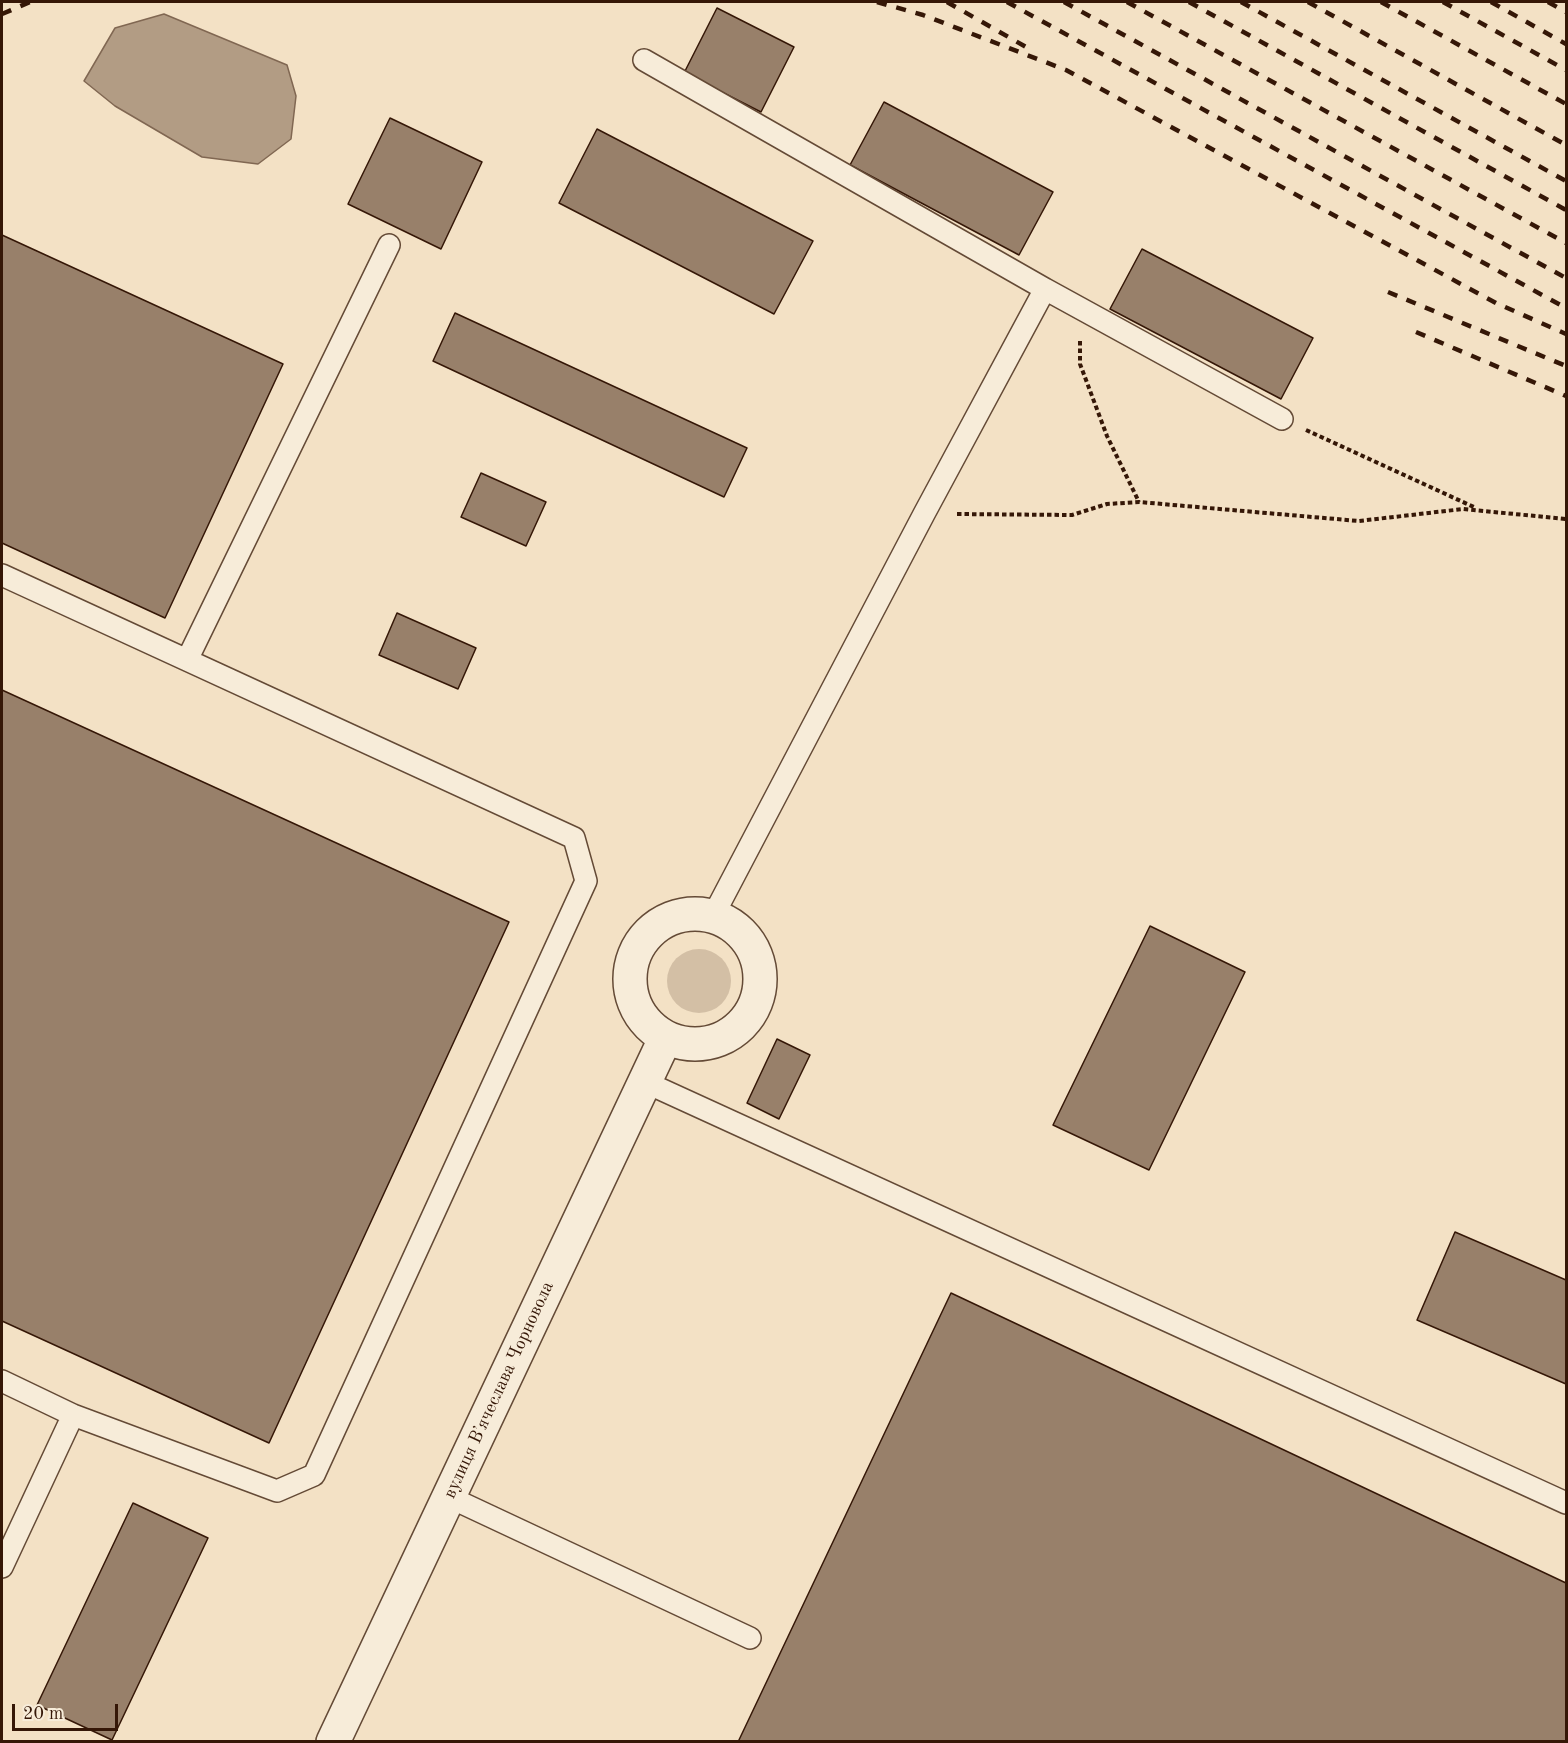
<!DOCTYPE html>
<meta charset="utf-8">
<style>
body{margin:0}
#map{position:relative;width:1568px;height:1743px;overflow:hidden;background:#f3e1c5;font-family:"Old Standard TT",serif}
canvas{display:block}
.frame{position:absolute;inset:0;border:3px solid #351707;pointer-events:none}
.scale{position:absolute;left:12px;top:1704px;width:106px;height:27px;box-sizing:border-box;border:3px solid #351707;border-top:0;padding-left:8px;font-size:18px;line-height:21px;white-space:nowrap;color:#351707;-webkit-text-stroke:4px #f7ecd9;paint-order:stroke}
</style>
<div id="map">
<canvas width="1568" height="1743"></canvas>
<div class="frame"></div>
<div class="scale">20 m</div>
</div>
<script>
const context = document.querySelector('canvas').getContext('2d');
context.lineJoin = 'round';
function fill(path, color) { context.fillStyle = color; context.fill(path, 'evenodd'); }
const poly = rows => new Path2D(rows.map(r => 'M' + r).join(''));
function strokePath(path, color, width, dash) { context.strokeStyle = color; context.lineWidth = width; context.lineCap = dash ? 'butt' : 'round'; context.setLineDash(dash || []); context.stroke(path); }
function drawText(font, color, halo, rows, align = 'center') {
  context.font = font + ' "Old Standard TT",serif'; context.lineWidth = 6; context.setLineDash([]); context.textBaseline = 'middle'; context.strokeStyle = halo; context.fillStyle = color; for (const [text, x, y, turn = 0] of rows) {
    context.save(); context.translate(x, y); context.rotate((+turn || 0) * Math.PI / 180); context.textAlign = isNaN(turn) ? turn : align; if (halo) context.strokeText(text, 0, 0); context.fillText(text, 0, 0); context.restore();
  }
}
fill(poly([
 '667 981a32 32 0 1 1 64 0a32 32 0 1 1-64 0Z'
]), '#d3bfa5');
const water = poly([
 [164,14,287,65,296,96,291,139,258,164,202,157,115,106,84,81,115,28,164,14]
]);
fill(water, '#b29c84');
strokePath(water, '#806752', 1.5);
const building = poly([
 [717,8,794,47,761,112,684,73,717,8],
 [884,102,1053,192,1019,255,850,165,884,102],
 [390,118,482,162,441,249,348,204,390,118],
 [597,129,813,241,774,314,559,203,597,129],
 [2,235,283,364,165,618,2,543,2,235],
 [1142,249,1313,338,1281,399,1110,309,1142,249],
 [455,313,747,448,724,497,433,361,455,313],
 [481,473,546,502,526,546,461,517,481,473],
 [397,613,476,648,458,689,379,655,397,613],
 [2,690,509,922,269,1443,2,1321,2,690],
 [1150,926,1245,972,1149,1170,1053,1125,1150,926],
 [777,1039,810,1055,779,1119,747,1103,777,1039],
 [1455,1232,1566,1280,1566,1384,1417,1320,1455,1232],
 [951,1293,1566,1583,1566,1742,738,1742,951,1293],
 [133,1503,208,1538,112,1740,37,1705,133,1503]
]);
fill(building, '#98806a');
strokePath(building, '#351707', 1.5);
const lane = poly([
 [644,60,1045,289],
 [2,575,574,838,586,881,314,1475,277,1491,73,1415,2,1381],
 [187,660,389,245],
 [713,916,924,514,1045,289,1282,419],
 [645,1082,1566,1503],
 [449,1497,750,1638],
 [2,1567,73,1415]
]);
const street = poly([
 '630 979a65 65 0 1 1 130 0a65 65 0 1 1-130 0Z',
 [333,1742,665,1039]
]);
strokePath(lane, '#644a36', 24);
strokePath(street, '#644a36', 36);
strokePath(poly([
 [1080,341,1080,364,1107,436,1139,502],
 [1306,430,1476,508],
 [957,514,1072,515,1107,504,1139,502,1359,521,1463,509,1566,519]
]), '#351707', 4, [4.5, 3]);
strokePath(lane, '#f7ecd9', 21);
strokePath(street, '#f7ecd9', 33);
strokePath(poly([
 [877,2,923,15,1066,70,1496,303,1566,334],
 [947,2,1033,51],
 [1007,2,1566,308],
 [1064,2,1566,278],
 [1127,2,1566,243],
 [1189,2,1566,210],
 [1241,2,1566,181],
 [1308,2,1566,145],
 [1381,2,1566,104],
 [1443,2,1566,70],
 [1491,2,1566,44],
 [1548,2,1566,12],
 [2,14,30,2],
 [1388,292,1566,366],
 [1416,332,1566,396]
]), '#351707', 4.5, [10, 10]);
drawText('18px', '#351707', '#f7ecd9', [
 ["вулиця Вʼячеслава Чорновола",499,1390,-65]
]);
</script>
